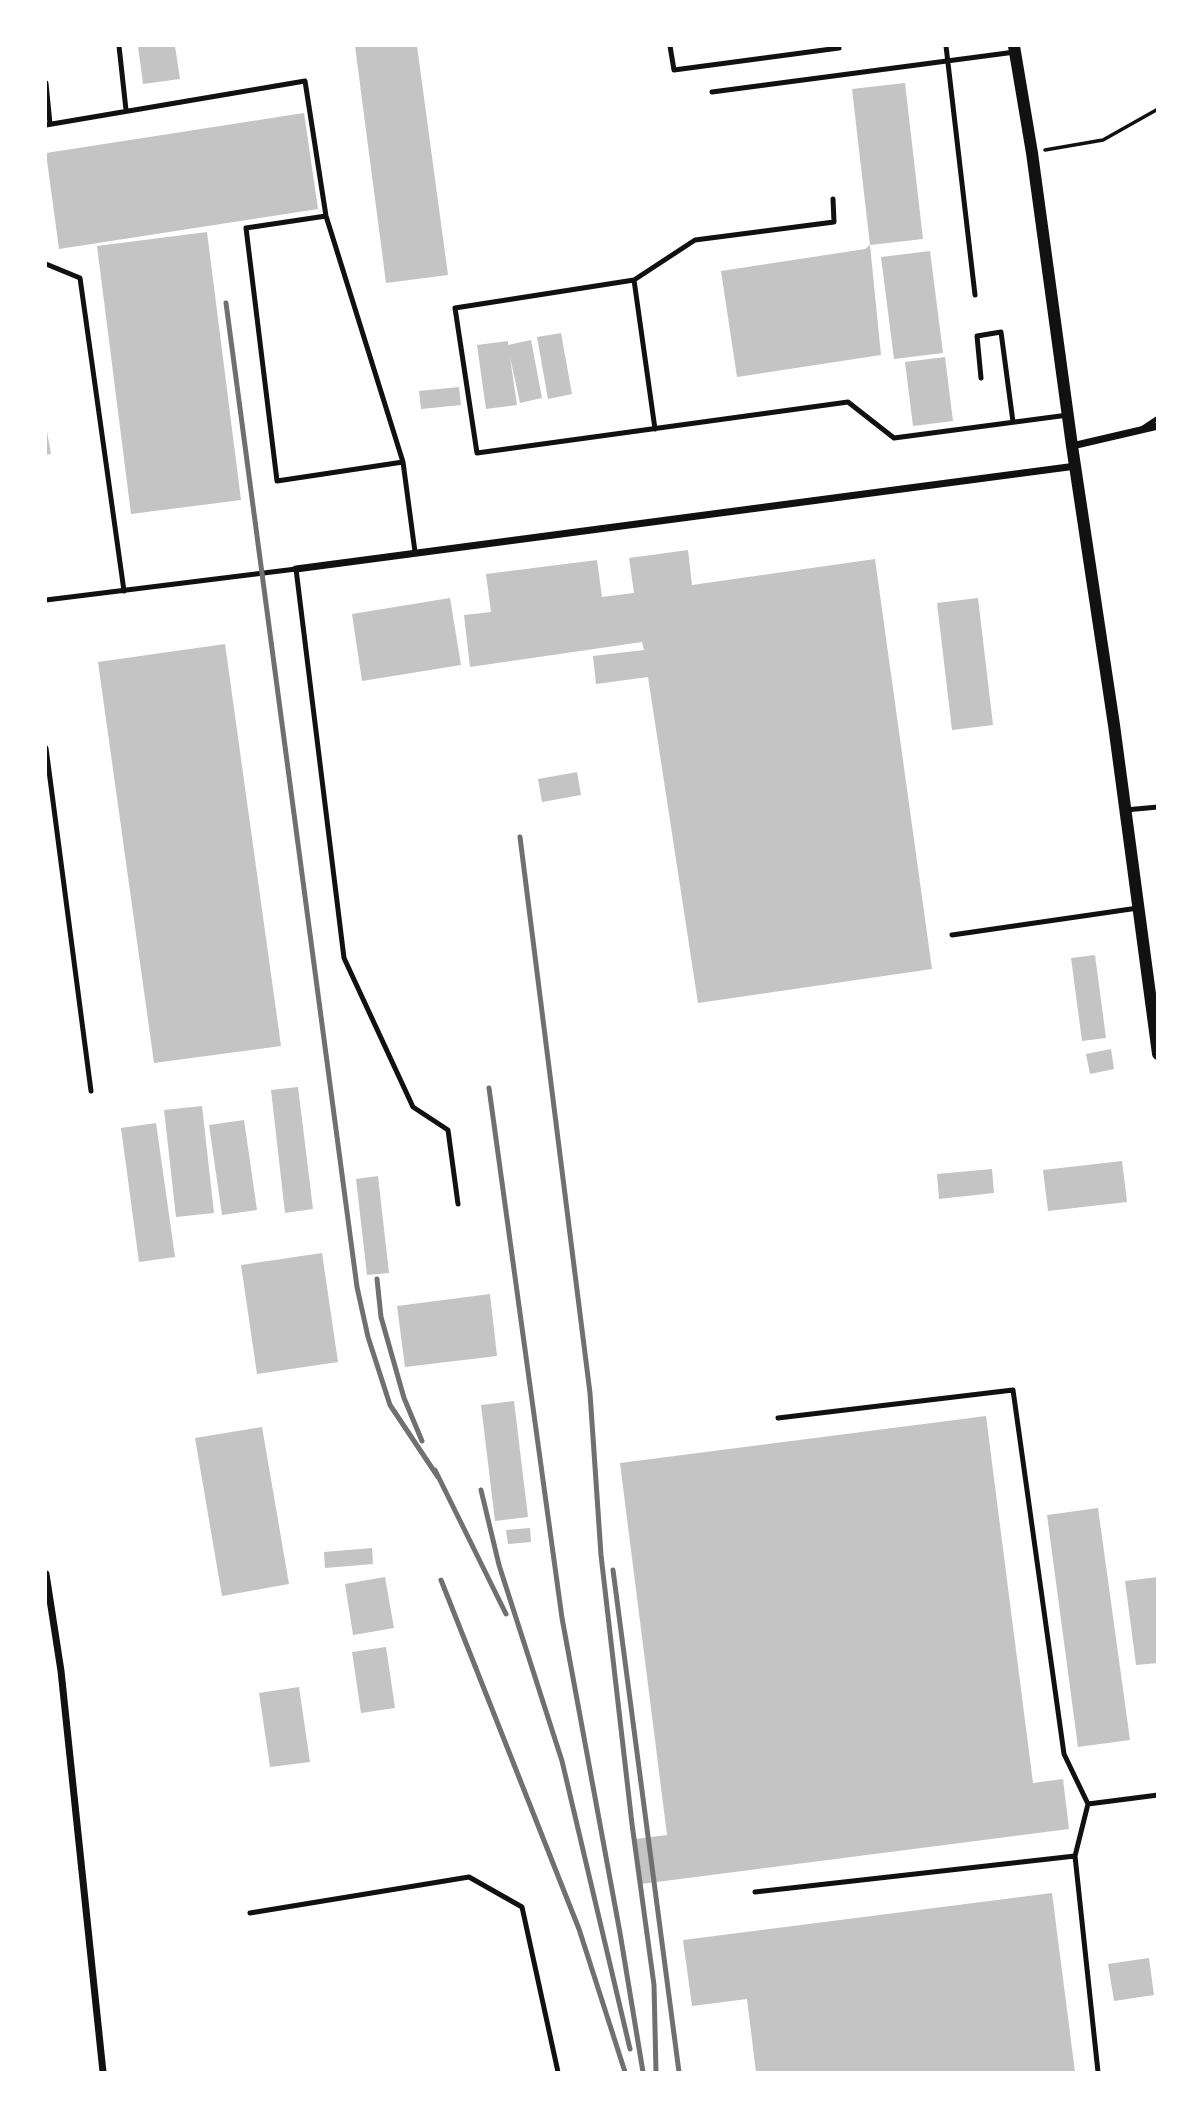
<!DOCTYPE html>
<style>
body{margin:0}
#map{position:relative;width:1203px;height:2118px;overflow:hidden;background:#fff;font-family:Ubuntu,sans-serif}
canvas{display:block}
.frame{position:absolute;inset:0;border:47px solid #fff;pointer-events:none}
</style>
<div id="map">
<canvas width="1203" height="2118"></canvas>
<div class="frame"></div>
</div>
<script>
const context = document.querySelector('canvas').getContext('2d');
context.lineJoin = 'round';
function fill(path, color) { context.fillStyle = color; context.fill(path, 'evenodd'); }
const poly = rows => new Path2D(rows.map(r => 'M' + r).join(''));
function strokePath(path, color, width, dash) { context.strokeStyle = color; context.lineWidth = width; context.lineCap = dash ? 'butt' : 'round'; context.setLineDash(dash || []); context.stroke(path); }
fill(poly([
 [138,46,175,46,180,79,143,84],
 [355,46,417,46,448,275,386,283],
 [905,83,923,239,870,245,852,89],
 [304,113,318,209,59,249,46,153],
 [207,232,241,500,131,514,97,246],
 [870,245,881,355,737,377,721,271,865,249],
 [930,251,943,353,894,359,881,257],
 [561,333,572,394,548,399,537,337],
 [531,340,542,398,520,403,510,357,517,405,486,409,477,345,508,341,508,345],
 [945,357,953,421,913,426,905,362],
 [459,387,461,405,421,409,419,391],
 [46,426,51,454,46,455],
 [688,550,692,585,875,559,932,969,698,1003,648,677,596,684,593,656,644,650,642,642,470,667,464,615,491,612,486,574,597,560,602,597,634,593,629,558],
 [450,598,461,665,362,681,352,614],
 [978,598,993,725,952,730,937,603],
 [225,644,281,1046,154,1063,98,662],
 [577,772,581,795,542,802,538,779],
 [1095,955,1106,1038,1082,1041,1071,958],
 [1111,1049,1114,1069,1090,1074,1086,1054],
 [298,1087,313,1209,285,1213,271,1090],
 [202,1106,214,1213,176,1217,164,1110],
 [244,1120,257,1210,222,1215,209,1125],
 [156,1123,175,1257,139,1262,121,1128],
 [1122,1161,1127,1202,1048,1211,1043,1170],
 [992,1169,994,1193,939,1199,937,1174],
 [378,1176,389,1273,367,1275,356,1179],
 [322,1253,338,1362,257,1374,241,1265],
 [490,1294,497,1356,405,1367,397,1306],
 [514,1401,528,1517,495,1521,481,1405],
 [986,1416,1033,1783,1063,1779,1069,1829,641,1884,635,1839,667,1835,620,1463],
 [262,1427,289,1584,222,1596,195,1438],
 [1098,1508,1130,1740,1078,1747,1047,1515],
 [530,1528,531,1542,508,1544,506,1530],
 [372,1548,373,1564,325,1568,324,1552],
 [385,1577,394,1628,353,1635,345,1584],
 [1158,1577,1158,1663,1136,1665,1125,1581],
 [386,1647,395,1708,361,1713,352,1652],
 [299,1687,310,1762,270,1767,259,1693],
 [1052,1893,1075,2072,756,2072,747,1999,692,2006,683,1940],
 [1149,1958,1154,1995,1114,2001,1108,1964]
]), '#c4c4c4');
strokePath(poly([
 [1045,150,1103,140,1158,109]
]), '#111', 3.5);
strokePath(poly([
 [119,46,126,110],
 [670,46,674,70,839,48],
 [946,46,975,295],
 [46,83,50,124],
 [712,92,1015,52],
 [46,125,305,81,326,216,403,462,415,552],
 [833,199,834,222,695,240,634,280,455,308,477,453,848,402,894,438,1068,415],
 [326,216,246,228,277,481,403,462],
 [46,264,80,278,124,591],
 [634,280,655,429],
 [981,378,977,336,1001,332,1013,422],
 [1143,428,1158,418],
 [46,600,296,569,344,958,413,1107,448,1130,458,1204],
 [46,748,91,1091],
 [1125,810,1158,807],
 [952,935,1138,908],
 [778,1418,1013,1390,1064,1754,1088,1804],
 [1075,1856,1098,2072],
 [755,1892,1075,1856,1088,1804,1158,1795],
 [250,1913,469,1877,522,1907,558,2072]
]), '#111', 5);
strokePath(poly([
 [1072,446,1158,426],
 [296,569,1076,466],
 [46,1574,61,1671,103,2072]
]), '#111', 7);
strokePath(poly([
 [1014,46,1032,153,1072,446,1114,725,1158,1054]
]), '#111', 12);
strokePath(poly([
 [226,303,357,1287,368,1337,390,1405,438,1477],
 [520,837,590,1393,601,1555,632,1824,654,1985,656,2072],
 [489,1088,562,1618,620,1933,643,2072],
 [377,1279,381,1317,404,1398,422,1441],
 [435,1470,506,1614],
 [481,1490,499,1565,562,1761,630,2049],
 [613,1570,679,2072],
 [441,1580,579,1929,625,2072]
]), '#707070', 5);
</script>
